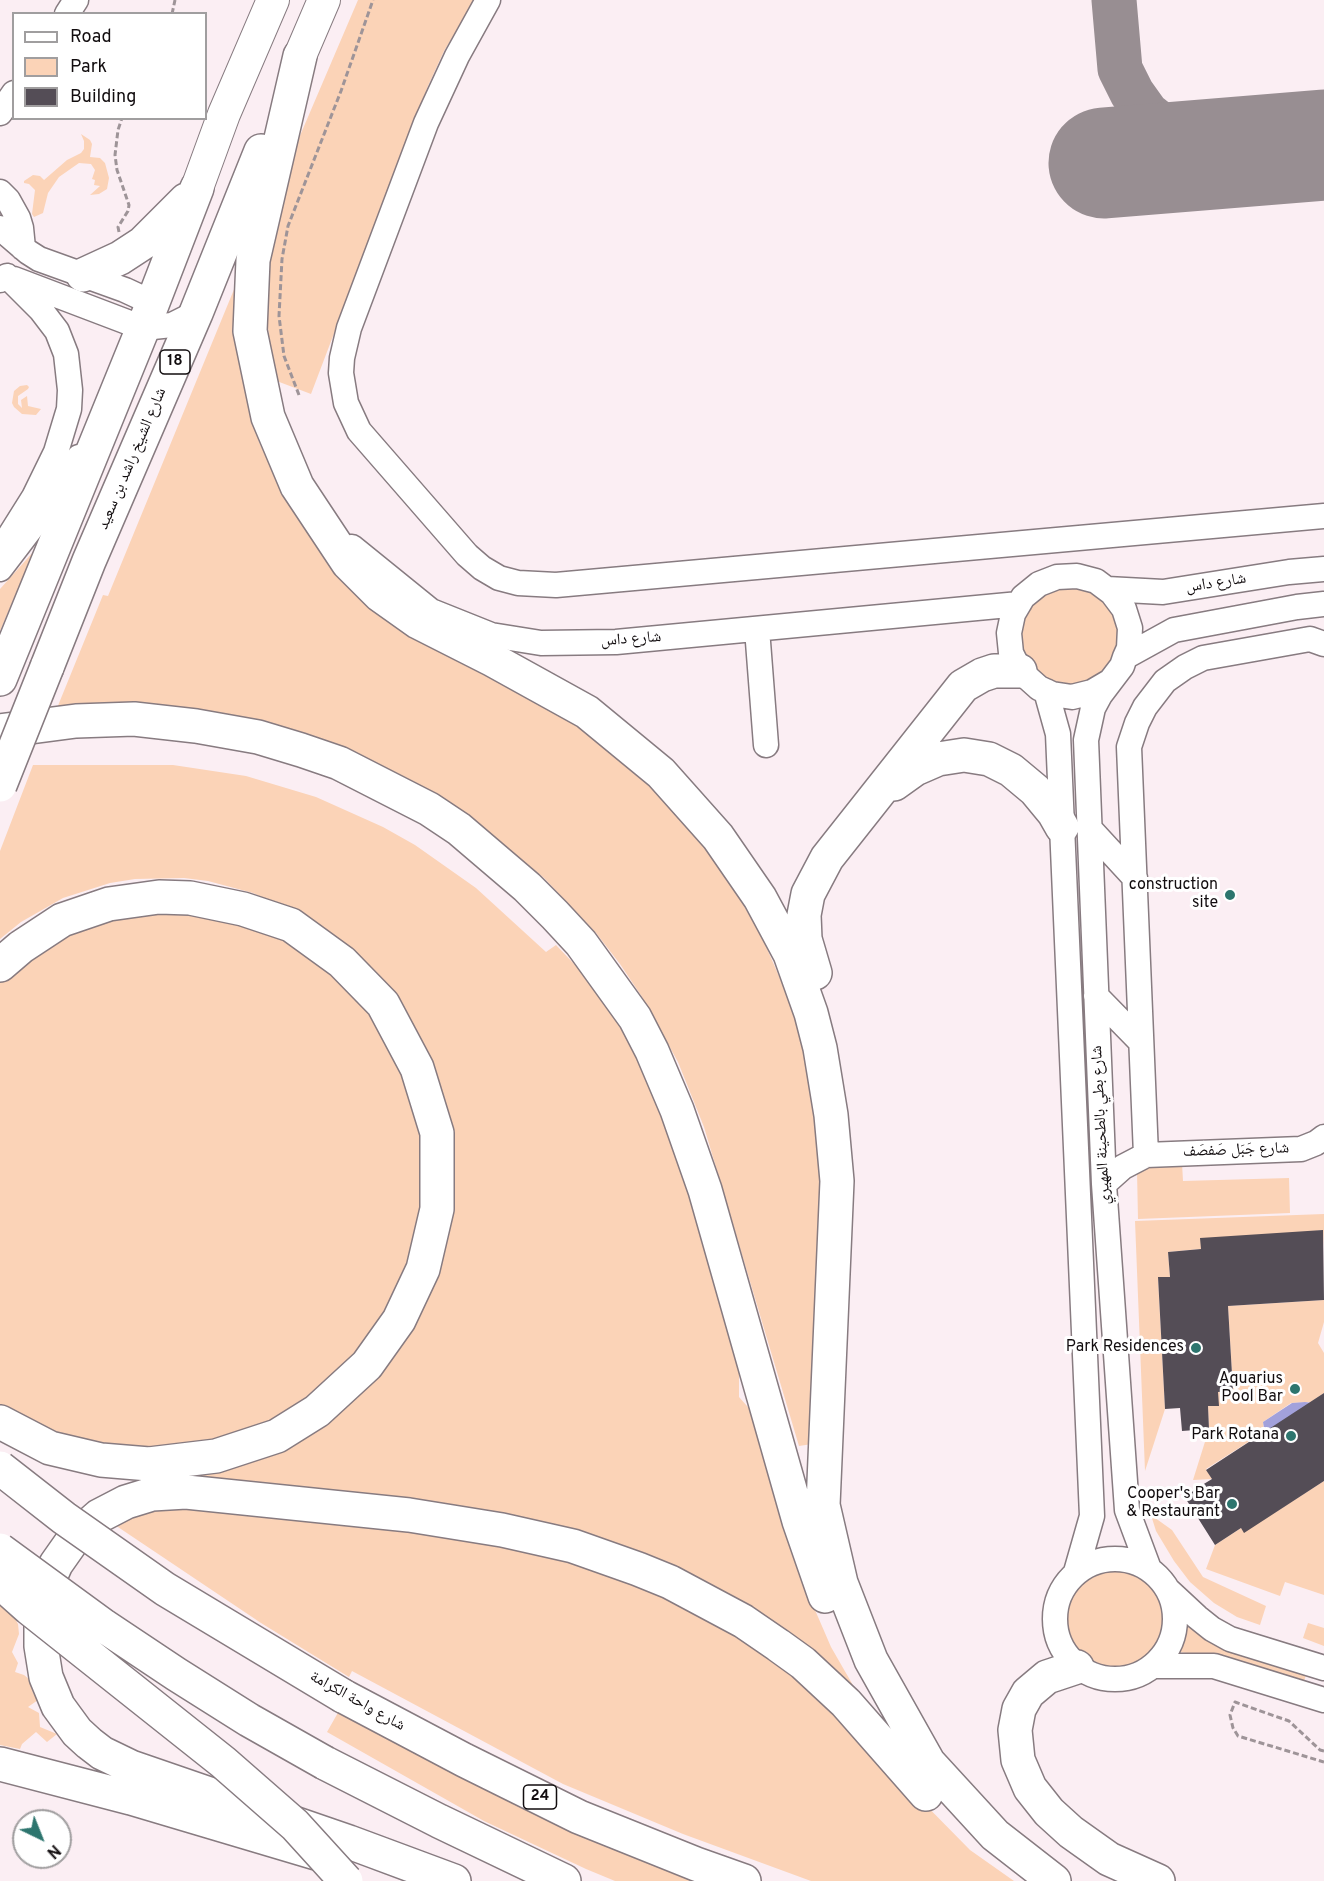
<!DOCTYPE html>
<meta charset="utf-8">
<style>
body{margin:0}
#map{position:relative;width:1324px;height:1881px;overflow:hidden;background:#fbeef3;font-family:Overpass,sans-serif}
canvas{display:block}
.legend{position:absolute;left:12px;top:12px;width:195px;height:108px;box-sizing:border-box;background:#fff;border:2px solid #a09e9f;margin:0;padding:8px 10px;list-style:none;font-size:18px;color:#120d0f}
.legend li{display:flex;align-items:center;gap:12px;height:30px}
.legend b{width:30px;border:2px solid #a09e9f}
.north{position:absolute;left:12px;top:1809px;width:60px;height:60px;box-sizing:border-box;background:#fff;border:2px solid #a09e9f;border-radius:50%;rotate:137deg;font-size:16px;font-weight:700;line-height:24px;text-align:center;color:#120d0f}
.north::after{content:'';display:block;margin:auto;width:21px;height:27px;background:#2d756e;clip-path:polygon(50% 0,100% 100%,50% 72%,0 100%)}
</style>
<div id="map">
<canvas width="1324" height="1881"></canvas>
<ul class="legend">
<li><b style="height:8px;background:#fff"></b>Road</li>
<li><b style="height:16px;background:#fbd3b7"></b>Park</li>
<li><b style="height:16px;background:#544d56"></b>Building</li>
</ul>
<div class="north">N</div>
</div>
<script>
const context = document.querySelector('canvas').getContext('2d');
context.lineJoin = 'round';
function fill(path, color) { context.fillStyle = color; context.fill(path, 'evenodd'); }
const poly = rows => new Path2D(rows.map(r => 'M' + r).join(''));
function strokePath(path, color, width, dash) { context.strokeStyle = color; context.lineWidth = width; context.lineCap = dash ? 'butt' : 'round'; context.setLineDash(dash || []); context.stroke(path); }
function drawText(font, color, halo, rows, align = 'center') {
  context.font = font + ' Overpass,"Noto Naskh Arabic",sans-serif'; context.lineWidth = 6; context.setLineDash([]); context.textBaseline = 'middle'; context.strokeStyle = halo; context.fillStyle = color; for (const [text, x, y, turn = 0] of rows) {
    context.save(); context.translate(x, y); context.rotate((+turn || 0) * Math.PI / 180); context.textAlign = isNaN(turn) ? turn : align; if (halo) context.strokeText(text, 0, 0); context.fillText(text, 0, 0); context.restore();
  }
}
fill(poly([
 [358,0,475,0,444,51,428,86,311,394,274,380,268,328,266,256,293,152],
 [81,134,90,140,92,144,90,157,100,158,105,163,109,178,107,189,99,194,90,195,100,186,94,185,95,180,92,179,95,170,91,164,79,163,59,177,48,193,43,213,34,217,32,214,35,190,29,184,24,183,24,181,33,175,40,176,44,180,67,160,81,153,84,149,84,141],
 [235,287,244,386,259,442,282,492,295,515,335,569,397,626,434,649,552,709,608,748,679,810,723,870,761,935,792,1006,805,1043,824,1155,812,1444,799,1446,704,1127,678,1062,642,997,620,964,596,933,544,878,488,832,388,772,55,713,103,595,108,596],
 [27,385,29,387,28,389,18,396,18,404,22,408,21,400,27,396,28,406,41,409,36,415,22,414,14,407,12,403,14,391,20,386],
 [34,551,0,631,0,589],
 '1020 636a50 50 0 1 1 100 0a50 50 0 1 1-100 0Z',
 [33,765,173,765,246,776,316,797,383,827,415,845,476,888,546,952,556,945,578,968,617,1020,634,1048,663,1106,745,1377,739,1375,739,1397,755,1415,812,1603,831,1647,854,1687,794,1640,705,1584,184,1478,230,1468,407,1333,439,1096,296,913,253,893,208,881,184,878,135,879,110,883,63,898,21,922,0,939,0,851],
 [190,911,277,934,316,959,366,1008,379,1027,404,1074,419,1125,423,1151,422,1201,413,1251,394,1298,354,1357,319,1390,280,1416,256,1427,205,1443,153,1449,102,1445,53,1433,0,1405,0,981,13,969,52,941,120,916],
 [1182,1163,1183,1181,1289,1178,1290,1213,1138,1219,1137,1171,1145,1165],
 [1324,1214,1324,1246,1323,1230,1201,1249,1168,1252,1170,1277,1158,1278,1165,1409,1145,1471,1135,1221],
 [1324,1300,1324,1322,1318,1343,1324,1353,1324,1393,1311,1402,1291,1403,1263,1422,1264,1432,1206,1469,1212,1479,1193,1480,1209,1429,1208,1406,1218,1406,1218,1392,1233,1391,1228,1306],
 [1324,1481,1324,1595,1285,1582,1280,1596,1206,1569,1215,1545,1241,1528,1244,1532],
 [157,1502,504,1542,654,1587,793,1670,970,1850,1014,1881,811,1881,683,1834,563,1784,352,1671,349,1677,261,1623,109,1521],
 [1151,1515,1172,1530,1203,1577,1266,1606,1260,1625,1237,1617,1214,1603,1190,1582,1174,1561,1156,1531],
 '1062 1620a53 53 0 1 1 106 0a53 53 0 1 1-106 0Z',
 [0,1605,14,1617,18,1624,19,1634,12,1652,18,1663,15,1672,24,1675,29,1679,33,1693,38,1700,28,1707,39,1713,40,1727,57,1734,47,1742,36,1732,22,1744,20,1749,0,1745],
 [1308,1623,1324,1628,1324,1646,1303,1638],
 [1189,1625,1307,1672,1303,1684,1213,1656,1178,1652],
 [348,1695,735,1881,615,1881,586,1869,484,1821,327,1732]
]), '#fbd3b7');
fill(poly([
 [1305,1402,1313,1403,1265,1434,1263,1422,1292,1403]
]), '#a2a1db');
strokePath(poly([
 [1114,0,1120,69,1132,93,1147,114,1166,129,1188,139,1236,153]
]), '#988e92', 45);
strokePath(poly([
 [1104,163,1324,145]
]), '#988e92', 111);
fill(poly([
 [1323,1230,1324,1300,1228,1306,1233,1391,1218,1392,1219,1406,1208,1406,1209,1429,1182,1431,1180,1408,1165,1409,1158,1277,1170,1277,1168,1252,1201,1249,1200,1238],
 [1324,1393,1324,1481,1244,1533,1241,1528,1215,1545,1184,1496,1212,1479,1206,1470]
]), '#544d56');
const minor = poly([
 [488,0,457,56,426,123,349,328,342,358,341,373,346,403,359,431,467,555,482,568,499,578,518,583,556,585,1324,516],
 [67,14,76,0],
 [0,113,14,93],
 [0,192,8,200,18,218,21,228,23,248],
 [0,228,28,252,39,259,125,290,153,303],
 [14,279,143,328,172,325,196,313],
 [0,280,7,276,41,310,57,331,66,354,70,390,69,409,56,452,34,497,0,551],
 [352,547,431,611,491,635,541,643,616,642,1019,604],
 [0,569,39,518,79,457],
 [1107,589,1163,592,1289,572,1324,569],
 [757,629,766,745],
 [1324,644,1310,639,1203,658,1185,667,1165,681,1145,707,1137,723,1129,747,1146,1155,1301,1149,1316,1143,1324,1137],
 [1125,657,1174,630,1297,607,1324,604],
 [1109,682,1092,692,1072,697,1052,694,1039,688,1020,671,1011,653,1009,633,1013,614,1023,597,1039,584,1057,577,1077,576,1096,581,1112,593,1124,609,1130,628,1129,648,1125,657,1122,666,1100,695,1093,708,1086,740,1104,1184,1127,1510,1149,1569],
 [1046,691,1058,734,1092,1516,1076,1572],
 [1088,827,1135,878],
 [1096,996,1141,1042],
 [1104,1184,1123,1167,1146,1155],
 '1055 1619a60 60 0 1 1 120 0a60 60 0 1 1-120 0Z',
 [1169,1591,1197,1617,1212,1629,1230,1639,1324,1668],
 [1153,1666,1214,1666,1324,1700]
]);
const major = poly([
 [300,56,324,0],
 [197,188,224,114,273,0]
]);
const highway = poly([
 [300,56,253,260,250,331,268,417,297,486,348,563,380,595,418,622,493,660,587,712,661,773,718,837,760,898,790,954,811,1013,820,1048,831,1115,837,1181,823,1505,841,1583,871,1660,930,1765],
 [83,275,120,258,143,243,186,200],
 [47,667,89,561,196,313,261,151],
 [0,679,143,328,197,188],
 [0,731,76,721,134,719,196,726,258,737,301,750,339,763,429,809,459,829,527,887,555,915,581,943,635,1018,652,1051,677,1110,705,1190,799,1521,825,1596],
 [894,784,915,769,938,759,964,755,989,759,1011,770,1035,790,1054,813,1062,827],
 [0,965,21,947,62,920,109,904,159,897,190,898,243,909,291,925,342,962,383,1004,417,1068,437,1133,437,1209,423,1269,399,1320,367,1365,317,1411,277,1436,216,1456,149,1464,101,1460,50,1448,0,1422],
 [815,973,805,939,804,915,808,894,827,858,963,686,982,675,994,671,1020,671],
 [1077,1667,1047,1677,1028,1693,1019,1709,1015,1730,1018,1760,1030,1788,1049,1812,1071,1832,1109,1859,1158,1881],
 [343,1696,464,1760,579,1817,696,1864,744,1881],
 [917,1750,995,1835,1054,1881],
 [325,1763,439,1821,564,1881],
 [0,1764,131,1798,316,1853],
 [454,1881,349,1842,131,1767,102,1753,89,1743,77,1732,58,1706,46,1677,41,1646,41,1613,49,1580,56,1564,75,1537,99,1516,126,1502,152,1494,186,1492,409,1515,502,1530,573,1546,638,1569,670,1582,743,1621,778,1645,803,1663,846,1703,926,1794]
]);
strokePath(minor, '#877b80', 27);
strokePath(major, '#877b80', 34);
strokePath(highway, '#877b80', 36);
strokePath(poly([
 [172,14,175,0],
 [119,232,118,227,128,211,129,205,117,170,115,155,118,130,122,118],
 [299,395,284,356,279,316,282,259,288,226,341,91,373,0],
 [1324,1751,1320,1750,1289,1721,1235,1702,1230,1715,1233,1728,1238,1736,1324,1762]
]), '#9e9498', 3, [6, 3]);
strokePath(minor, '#fff', 24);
strokePath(major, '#fff', 32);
strokePath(highway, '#fff', 33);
const highwayBridge = poly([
 [0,785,47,667],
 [0,1468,64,1518,165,1589,343,1696],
 [0,1550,104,1626,176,1674,249,1720,325,1763],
 [0,1582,29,1608,223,1762,295,1825,346,1881]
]);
strokePath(highwayBridge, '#877b80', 36, []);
strokePath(highwayBridge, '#fff', 33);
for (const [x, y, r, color] of [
 [1230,895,6,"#2d756e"],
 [1196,1348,6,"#2d756e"],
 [1295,1389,6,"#2d756e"],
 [1291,1436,6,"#2d756e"],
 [1232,1504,6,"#2d756e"]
]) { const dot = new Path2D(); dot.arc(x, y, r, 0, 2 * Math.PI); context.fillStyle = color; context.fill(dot); strokePath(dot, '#fff', 2); }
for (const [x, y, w] of [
 [175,362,30],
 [540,1797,33]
]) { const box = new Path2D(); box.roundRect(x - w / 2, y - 12, w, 24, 4.5); context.fillStyle = '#fff'; context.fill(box); strokePath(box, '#120d0f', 1.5); }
drawText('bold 15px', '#120d0f', null, [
 ["18",175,362],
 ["24",540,1797]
]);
drawText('16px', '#120d0f', '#fff', [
 ["شارع الشيخ راشد بن سعيد",133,459,-67],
 ["شارع داس",1216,584,-9],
 ["شارع داس",631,640,-4],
 ["شارع بطي بالطحينة المهيري",1102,1125,-93],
 ["شارع جَبَل صَفصَف",1236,1151,-2],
 ["شارع واحة الكرامة",357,1702,29]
]);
drawText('16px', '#120d0f', '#fff', [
 ["construction",1218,886],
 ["site",1218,904],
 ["Park Residences",1184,1348],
 ["Aquarius",1283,1380],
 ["Pool Bar",1283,1398],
 ["Park Rotana",1279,1436],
 ["Cooper's Bar",1220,1495],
 ["& Restaurant",1220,1513]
], 'right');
</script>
